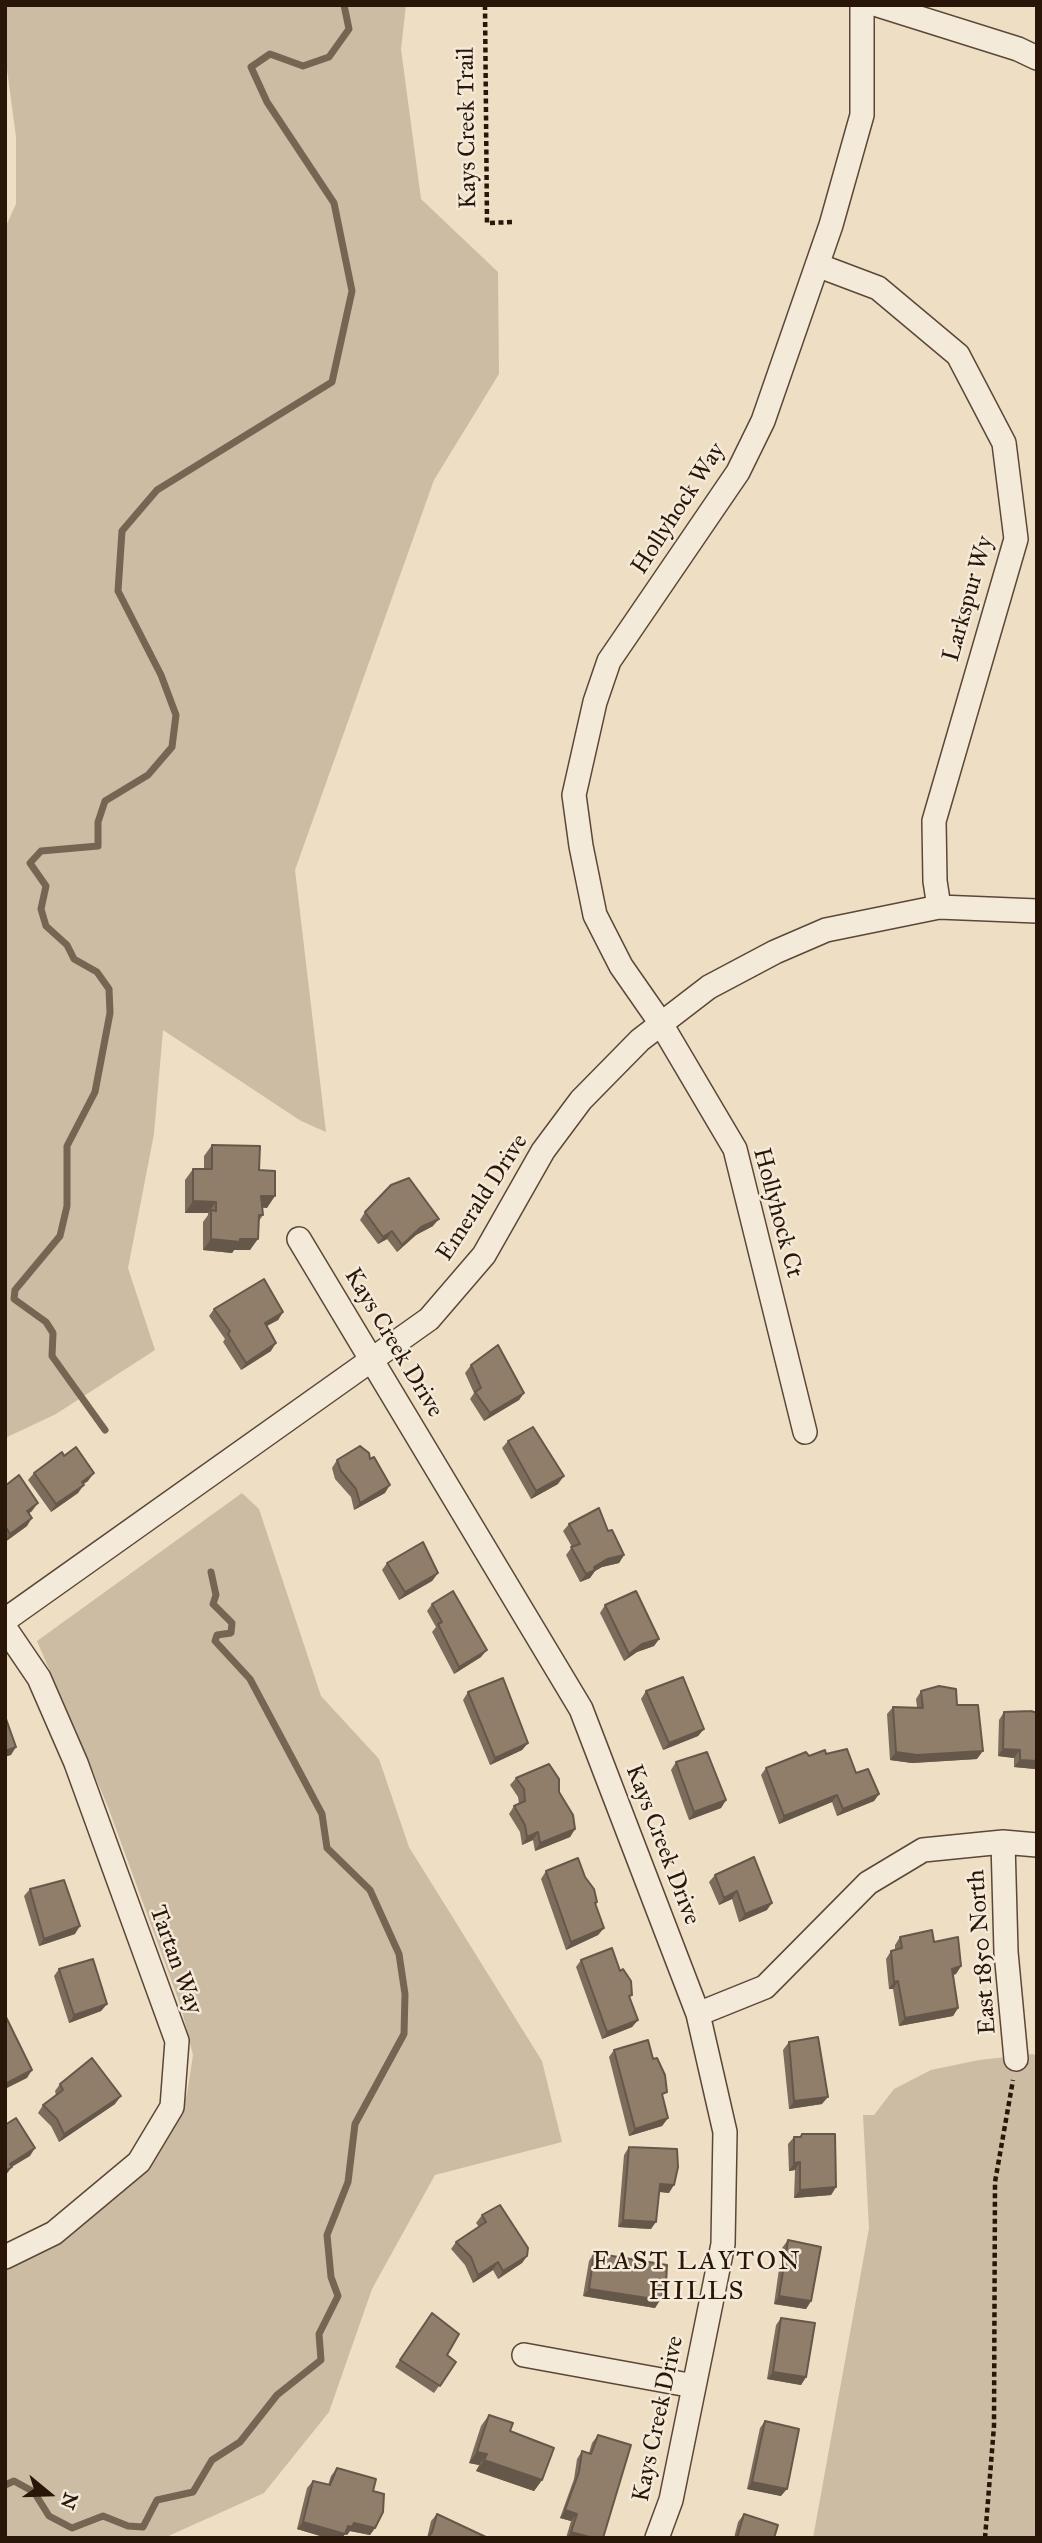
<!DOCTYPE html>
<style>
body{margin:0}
#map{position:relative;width:1042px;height:2543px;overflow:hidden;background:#eedec4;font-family:"IM FELL Great Primer",serif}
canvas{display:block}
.frame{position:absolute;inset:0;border:7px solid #2a1509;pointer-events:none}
.north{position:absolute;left:14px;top:2459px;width:70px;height:70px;-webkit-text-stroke:5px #f4ead9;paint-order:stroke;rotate:109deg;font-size:19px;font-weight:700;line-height:28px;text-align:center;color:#2a1509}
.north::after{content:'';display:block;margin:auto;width:24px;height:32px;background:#2a1509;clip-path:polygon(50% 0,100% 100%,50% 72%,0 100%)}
</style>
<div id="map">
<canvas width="1042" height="2543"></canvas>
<div class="frame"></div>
<div class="north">N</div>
</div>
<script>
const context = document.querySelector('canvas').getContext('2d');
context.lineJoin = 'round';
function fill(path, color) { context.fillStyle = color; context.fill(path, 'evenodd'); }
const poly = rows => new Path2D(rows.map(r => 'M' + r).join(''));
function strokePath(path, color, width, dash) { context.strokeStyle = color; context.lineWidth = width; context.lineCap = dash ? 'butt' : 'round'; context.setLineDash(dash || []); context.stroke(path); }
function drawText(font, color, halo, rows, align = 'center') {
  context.font = font + ' "IM FELL Great Primer",serif'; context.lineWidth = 5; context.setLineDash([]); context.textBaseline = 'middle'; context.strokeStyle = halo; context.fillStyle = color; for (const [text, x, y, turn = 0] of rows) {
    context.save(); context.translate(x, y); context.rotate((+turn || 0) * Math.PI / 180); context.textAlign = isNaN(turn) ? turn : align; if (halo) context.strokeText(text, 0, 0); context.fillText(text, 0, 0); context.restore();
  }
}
fill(poly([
 [5,5,406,5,401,49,421,199,498,272,499,374,434,480,295,870,326,1132,301,1121,163,1030,154,1134,128,1268,155,1350,56,1414,5,1438,5,228,16,204,16,137,5,54],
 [242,1493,259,1509,321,1696,379,1759,409,1847,542,2061,562,2142,435,2175,372,2289,329,2412,264,2493,164,2538,5,2538,5,2259,125,2184,156,2157,174,2128,187,2094,193,2055,181,2007,108,1807,37,1641],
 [1033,2054,1037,2056,1037,2538,813,2538,869,2228,863,2115,874,2115,894,2089,931,2070,979,2060]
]), '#cdbca4');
strokePath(poly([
 [105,1430,52,1356,53,1333,46,1322,14,1299,15,1290,60,1236,67,1206,67,1146,95,1092,110,1013,109,989,97,972,74,959,67,945,46,926,41,909,46,886,30,863,41,851,98,846,98,822,105,801,148,775,172,747,176,715,161,675,118,591,122,531,157,490,332,382,352,291,334,203,267,102,251,67,270,54,303,66,329,57,349,29,344,5],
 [5,2485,14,2481,34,2492,49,2516,72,2528,103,2516,128,2526,143,2527,157,2500,193,2492,212,2460,240,2442,277,2395,321,2360,319,2334,338,2296,331,2277,327,2235,348,2182,355,2124,404,2034,405,1994,399,1954,370,1890,327,1848,322,1814,250,1679,215,1641,217,1635,231,1633,232,1623,213,1604,216,1595,211,1572]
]), '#776553', 7);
const minor = poly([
 [878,5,1018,49,1037,58],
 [817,265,878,288,958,355,1004,443,1016,539,934,821,935,881,939,907],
 [299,1239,581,1709,698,2014,725,2132,723,2244,671,2500,657,2538],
 [805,1432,735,1149,660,1022,621,966,595,915,581,846,574,795,595,702,609,661,738,472,763,421,831,225,862,115,862,5],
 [5,1620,429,1319,484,1255,543,1151,581,1100,640,1040,709,987,775,952,826,930,939,907,1037,911],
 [5,1628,39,1678,76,1763,177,2041,172,2107,139,2162,54,2233,5,2257],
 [1003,1842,1006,1952,1016,2059],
 [698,2014,765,1987,868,1883,923,1850,1003,1842,1037,1845],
 [524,2355,694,2386]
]);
strokePath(minor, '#5b4738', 26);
strokePath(poly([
 [485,5,487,223,514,222],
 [985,2538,994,2426,995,2182,1013,2080]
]), '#2a1509', 4.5, [5, 3.5]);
strokePath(minor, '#f4ead9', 23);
fill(poly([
 [212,1145,259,1170,267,1208,262,1207,263,1215,259,1221,250,1250,234,1250,232,1253,203,1250,203,1222,208,1215,208,1213,185,1213,185,1180,193,1169,204,1169,204,1156],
 [365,1212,433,1226,416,1235,397,1252,387,1239,378,1244,360,1220],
 [214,1309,283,1312,278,1320,267,1326,271,1351,241,1370,223,1342,225,1339,209,1316],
 [471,1365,524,1393,519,1400,484,1421,470,1399,474,1393,465,1373],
 [508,1441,558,1484,531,1499,502,1448],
 [64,1456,88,1481,83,1484,78,1493,51,1512,28,1480,34,1473],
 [370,1459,385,1493,354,1510,351,1497,335,1479,332,1468,337,1460],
 [5,1486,32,1511,29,1513,27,1526,5,1542],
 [569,1524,608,1531,624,1555,619,1563,602,1567,595,1571,590,1578,580,1582,566,1555,572,1547,563,1531],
 [387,1563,438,1573,432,1581,399,1600,382,1570],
 [432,1604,481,1657,454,1674,432,1632,436,1627,427,1611],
 [605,1605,659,1639,654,1646,637,1652,624,1661,600,1613],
 [646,1691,704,1729,698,1736,663,1750,641,1699],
 [921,1691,957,1705,977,1759,912,1763,890,1760,887,1714,893,1707,917,1707,916,1699],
 [468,1692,528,1743,522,1750,490,1765,463,1700],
 [1004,1712,1037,1713,1037,1776,1035,1776,1035,1769,1014,1767,1014,1758,998,1756,999,1720],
 [826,1754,856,1773,879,1794,874,1801,837,1816,832,1802,779,1824,761,1775,766,1768,809,1756],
 [676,1762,726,1800,721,1808,689,1820,671,1770],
 [516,1778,559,1792,575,1829,570,1837,535,1851,533,1840,522,1845,520,1832,509,1814,514,1806,519,1804,518,1797,510,1785],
 [546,1871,585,1877,597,1902,595,1905,604,1928,598,1935,566,1950,541,1879],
 [715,1875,767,1910,739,1922,732,1899,719,1905,709,1882],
 [30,1889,75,1934,39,1946,24,1896],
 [900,1937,934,1942,961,1966,956,1974,953,1975,958,2008,953,2016,899,2026,893,1989,889,1989,886,1959,891,1951,895,1950,895,1945],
 [581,1960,620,1971,638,2020,632,2027,602,2039,576,1967],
 [59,1969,107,2004,101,2011,69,2023,54,1976],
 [789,2042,822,2104,789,2109,783,2050],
 [614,2050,663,2098,668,2118,662,2126,629,2136,609,2057],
 [60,2084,115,2104,59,2142,51,2126,38,2113,43,2105,56,2095,55,2091],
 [802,2134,836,2187,831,2195,794,2198,795,2170,789,2171,788,2144,794,2137,799,2137],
 [629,2147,669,2193,659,2192,651,2229,618,2227,624,2155],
 [482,2215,527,2256,522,2263,498,2279,493,2270,473,2283,465,2265,451,2249,456,2242,479,2227,476,2223],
 [788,2240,811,2301,806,2309,774,2304,782,2248],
 [594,2253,660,2300,655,2308,583,2296,589,2261],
 [432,2313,447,2355,456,2362,434,2393,395,2367],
 [781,2318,806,2377,801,2385,767,2379,776,2325],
 [489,2415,510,2431,542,2480,534,2491,476,2471,479,2465,469,2463,481,2426],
 [765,2421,781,2496,747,2489,760,2428],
 [598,2435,603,2538,566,2538,571,2521,560,2518,574,2479,577,2459,582,2451,589,2453,592,2443],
 [337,2468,373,2491,375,2528,370,2535,350,2531,347,2535,345,2534,342,2538,327,2538,297,2529,307,2488,313,2481,328,2485,331,2476],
 [437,2514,488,2538,427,2538,431,2521],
 [744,2514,774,2538,734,2538,738,2522]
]), '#7c6c5b');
fill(poly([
 [261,1196,275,1196,267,1208,253,1207],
 [193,1201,216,1202,208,1213,185,1213],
 [439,1219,433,1226,416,1235,397,1252,402,1245,421,1227],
 [392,1231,387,1239,378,1244,383,1237],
 [211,1239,258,1239,250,1250,234,1250,232,1253,203,1250],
 [283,1312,278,1320,259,1330,265,1323],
 [276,1343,271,1351,241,1370,246,1363],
 [524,1393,519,1400,484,1421,490,1413],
 [94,1473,88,1481,76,1489,82,1482],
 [564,1476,558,1484,531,1499,536,1491],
 [84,1485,78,1493,51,1512,56,1504],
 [390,1485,385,1493,354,1510,360,1503],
 [38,1503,32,1511,22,1519,27,1511],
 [32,1518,27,1526,5,1542,10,1534],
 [624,1555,619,1563,602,1567,595,1571,590,1578,580,1582,586,1574,594,1567,607,1559],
 [438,1573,432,1581,399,1600,405,1592],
 [659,1639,654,1646,637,1652,624,1661,629,1654,642,1644],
 [487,1650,481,1657,454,1674,459,1667],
 [704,1729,698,1736,663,1750,669,1743],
 [528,1743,522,1750,490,1765,495,1758],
 [16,1747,11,1755,5,1757,5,1751],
 [1003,1749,1020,1750,1014,1758,998,1756],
 [983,1751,977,1759,912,1763,890,1760,896,1752],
 [1020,1760,1037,1761,1037,1767,1035,1769,1014,1767],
 [879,1794,874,1801,837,1816,843,1809],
 [837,1795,832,1802,779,1824,784,1816],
 [726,1800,721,1808,689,1820,694,1812],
 [575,1829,570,1837,535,1851,540,1843],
 [538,1832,533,1840,522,1845,527,1837],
 [737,1891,732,1899,719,1905,724,1898],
 [772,1903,767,1910,739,1922,745,1914],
 [80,1926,75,1934,39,1946,44,1939],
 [604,1928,598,1935,566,1950,571,1942],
 [961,1966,956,1974,946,1977,952,1969],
 [898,1981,893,1989,889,1989,894,1982],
 [107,2004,101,2011,69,2023,74,2015],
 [958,2008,953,2016,899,2026,905,2018],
 [638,2020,632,2027,602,2039,607,2032],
 [32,2070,27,2078,5,2089,5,2084],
 [121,2096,115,2104,59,2142,64,2134],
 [828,2097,822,2104,789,2109,794,2101],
 [668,2118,662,2126,629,2136,635,2129],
 [35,2148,30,2156,10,2168,12,2167,5,2176,5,2170,10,2164],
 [800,2162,795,2170,789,2171,794,2163],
 [660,2184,674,2185,669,2193,654,2191],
 [836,2187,831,2195,794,2198,800,2190],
 [623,2220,656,2222,651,2229,618,2227],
 [527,2256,522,2263,498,2279,503,2271],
 [498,2262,493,2270,473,2283,478,2275],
 [589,2289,660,2300,655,2308,583,2296],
 [779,2296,811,2301,806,2309,774,2304],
 [773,2372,806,2377,801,2385,767,2379],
 [477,2452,487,2454,479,2465,469,2463],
 [484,2460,542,2480,534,2491,476,2471],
 [752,2482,787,2489,781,2496,747,2489],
 [565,2510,577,2514,571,2521,560,2518],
 [303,2522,348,2526,354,2523,375,2528,370,2535,350,2531,347,2535,345,2534,342,2538,327,2538,297,2529],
 [571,2532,593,2538,567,2538]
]), '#65584a');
const building = poly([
 [212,1145,260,1146,259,1170,275,1171,275,1196,261,1196,263,1215,259,1215,258,1239,240,1239,240,1242,211,1239,211,1210,216,1211,216,1202,193,1201,193,1169,212,1169,212,1145],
 [409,1178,439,1219,421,1227,402,1245,392,1231,383,1237,365,1212,391,1185,409,1178],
 [264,1279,283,1312,265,1323,276,1343,246,1363,228,1334,230,1331,214,1309,264,1279],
 [498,1345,524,1393,490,1413,475,1392,481,1388,471,1365,498,1345],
 [533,1427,564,1476,536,1491,508,1441,533,1427],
 [360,1446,369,1453,370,1459,374,1457,390,1485,360,1503,356,1489,341,1471,337,1460,360,1446],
 [76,1447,94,1473,82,1482,84,1485,56,1504,34,1473,62,1452,64,1456,76,1447],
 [19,1475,38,1503,27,1511,32,1518,10,1534,5,1526,5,1486,19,1475],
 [599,1508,608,1531,612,1530,624,1555,607,1559,594,1567,595,1570,586,1574,571,1547,580,1544,569,1524,599,1508],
 [423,1542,438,1573,405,1592,387,1563,423,1542],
 [453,1591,487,1650,459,1667,438,1624,442,1622,432,1604,453,1591],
 [636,1591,659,1639,642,1644,629,1654,605,1605,636,1591],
 [683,1677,704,1729,669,1743,646,1691,683,1677],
 [503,1678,528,1743,495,1758,468,1692,503,1678],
 [939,1686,956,1689,957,1705,978,1705,983,1751,917,1755,896,1752,893,1707,923,1708,921,1691,939,1686],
 [1031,1711,1037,1713,1037,1761,1020,1760,1020,1750,1003,1749,1004,1712,1031,1711],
 [5,1716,16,1747,5,1751,5,1716],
 [847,1749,856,1773,868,1769,879,1794,843,1809,837,1795,784,1816,766,1768,806,1752,809,1756,825,1750,826,1754,847,1749],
 [707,1752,726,1800,694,1812,676,1762,707,1752],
 [549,1764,559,1779,559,1792,573,1815,575,1829,540,1843,538,1832,527,1837,525,1825,514,1806,525,1801,524,1789,516,1778,549,1764],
 [754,1857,772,1903,745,1914,737,1891,724,1898,715,1875,754,1857],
 [578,1858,585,1877,594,1889,597,1902,595,1903,604,1928,571,1942,546,1871,578,1858],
 [64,1880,80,1926,44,1939,30,1889,64,1880],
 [932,1930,934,1942,958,1937,961,1966,952,1969,958,2008,905,2018,898,1981,894,1982,891,1951,902,1948,900,1937,932,1930],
 [612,1948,620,1971,623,1969,631,1981,632,1995,629,1996,638,2020,607,2032,581,1960,612,1948],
 [93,1959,107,2004,74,2015,59,1969,93,1959],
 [5,2015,32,2070,5,2084,5,2015],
 [818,2037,828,2097,794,2101,789,2042,818,2037],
 [648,2040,653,2059,657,2058,665,2075,667,2092,662,2094,668,2118,635,2129,614,2050,648,2040],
 [92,2058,121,2096,64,2134,57,2119,43,2105,63,2090,60,2084,92,2058],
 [16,2118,35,2148,10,2164,12,2167,5,2171,5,2125,16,2118],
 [802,2134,835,2134,836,2187,800,2190,800,2162,794,2163,794,2137,801,2137,802,2134],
 [629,2147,677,2149,678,2167,674,2185,660,2184,656,2222,623,2220,629,2147],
 [500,2205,528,2248,527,2256,503,2271,498,2262,478,2275,471,2257,456,2242,486,2222,482,2215,500,2205],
 [788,2240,821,2247,811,2301,779,2296,788,2240],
 [594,2253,667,2265,666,2284,660,2300,589,2289,594,2253],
 [432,2313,459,2334,447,2355,456,2362,440,2386,400,2360,432,2313],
 [781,2318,815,2323,806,2377,773,2372,781,2318],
 [489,2415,513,2423,510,2431,554,2448,542,2480,484,2460,487,2454,477,2452,489,2415],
 [765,2421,799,2429,787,2489,752,2482,765,2421],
 [598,2435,631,2445,603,2538,593,2538,571,2532,577,2514,565,2510,579,2472,582,2451,591,2454,598,2435],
 [337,2468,376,2479,373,2491,384,2494,383,2512,375,2528,354,2523,352,2527,348,2526,345,2534,303,2522,313,2481,330,2485,337,2468],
 [437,2514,488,2538,428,2538,432,2532,437,2514],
 [744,2514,778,2525,774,2538,737,2538,744,2514]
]);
fill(building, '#907e6a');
strokePath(building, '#65584a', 2);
drawText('24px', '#2a1509', '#f4ead9', [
 ["Kays Creek Trail",468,128,-91],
 ["Hollyhock Way",679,509,-57],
 ["Larkspur Wy",969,599,-74],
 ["Emerald Drive",483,1198,-57],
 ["Hollyhock Ct",777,1213,75],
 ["Kays Creek Drive",393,1343,59],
 ["Kays Creek Drive",662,1845,69],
 ["East 1850 North",983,1952,-94],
 ["Tartan Way",175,1960,70],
 ["Kays Creek Drive",659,2419,-78]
]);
context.letterSpacing = '2px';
drawText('26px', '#2a1509', '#f4ead9', [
 ["EAST LAYTON",697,2263],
 ["HILLS",697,2293]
]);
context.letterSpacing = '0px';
</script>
